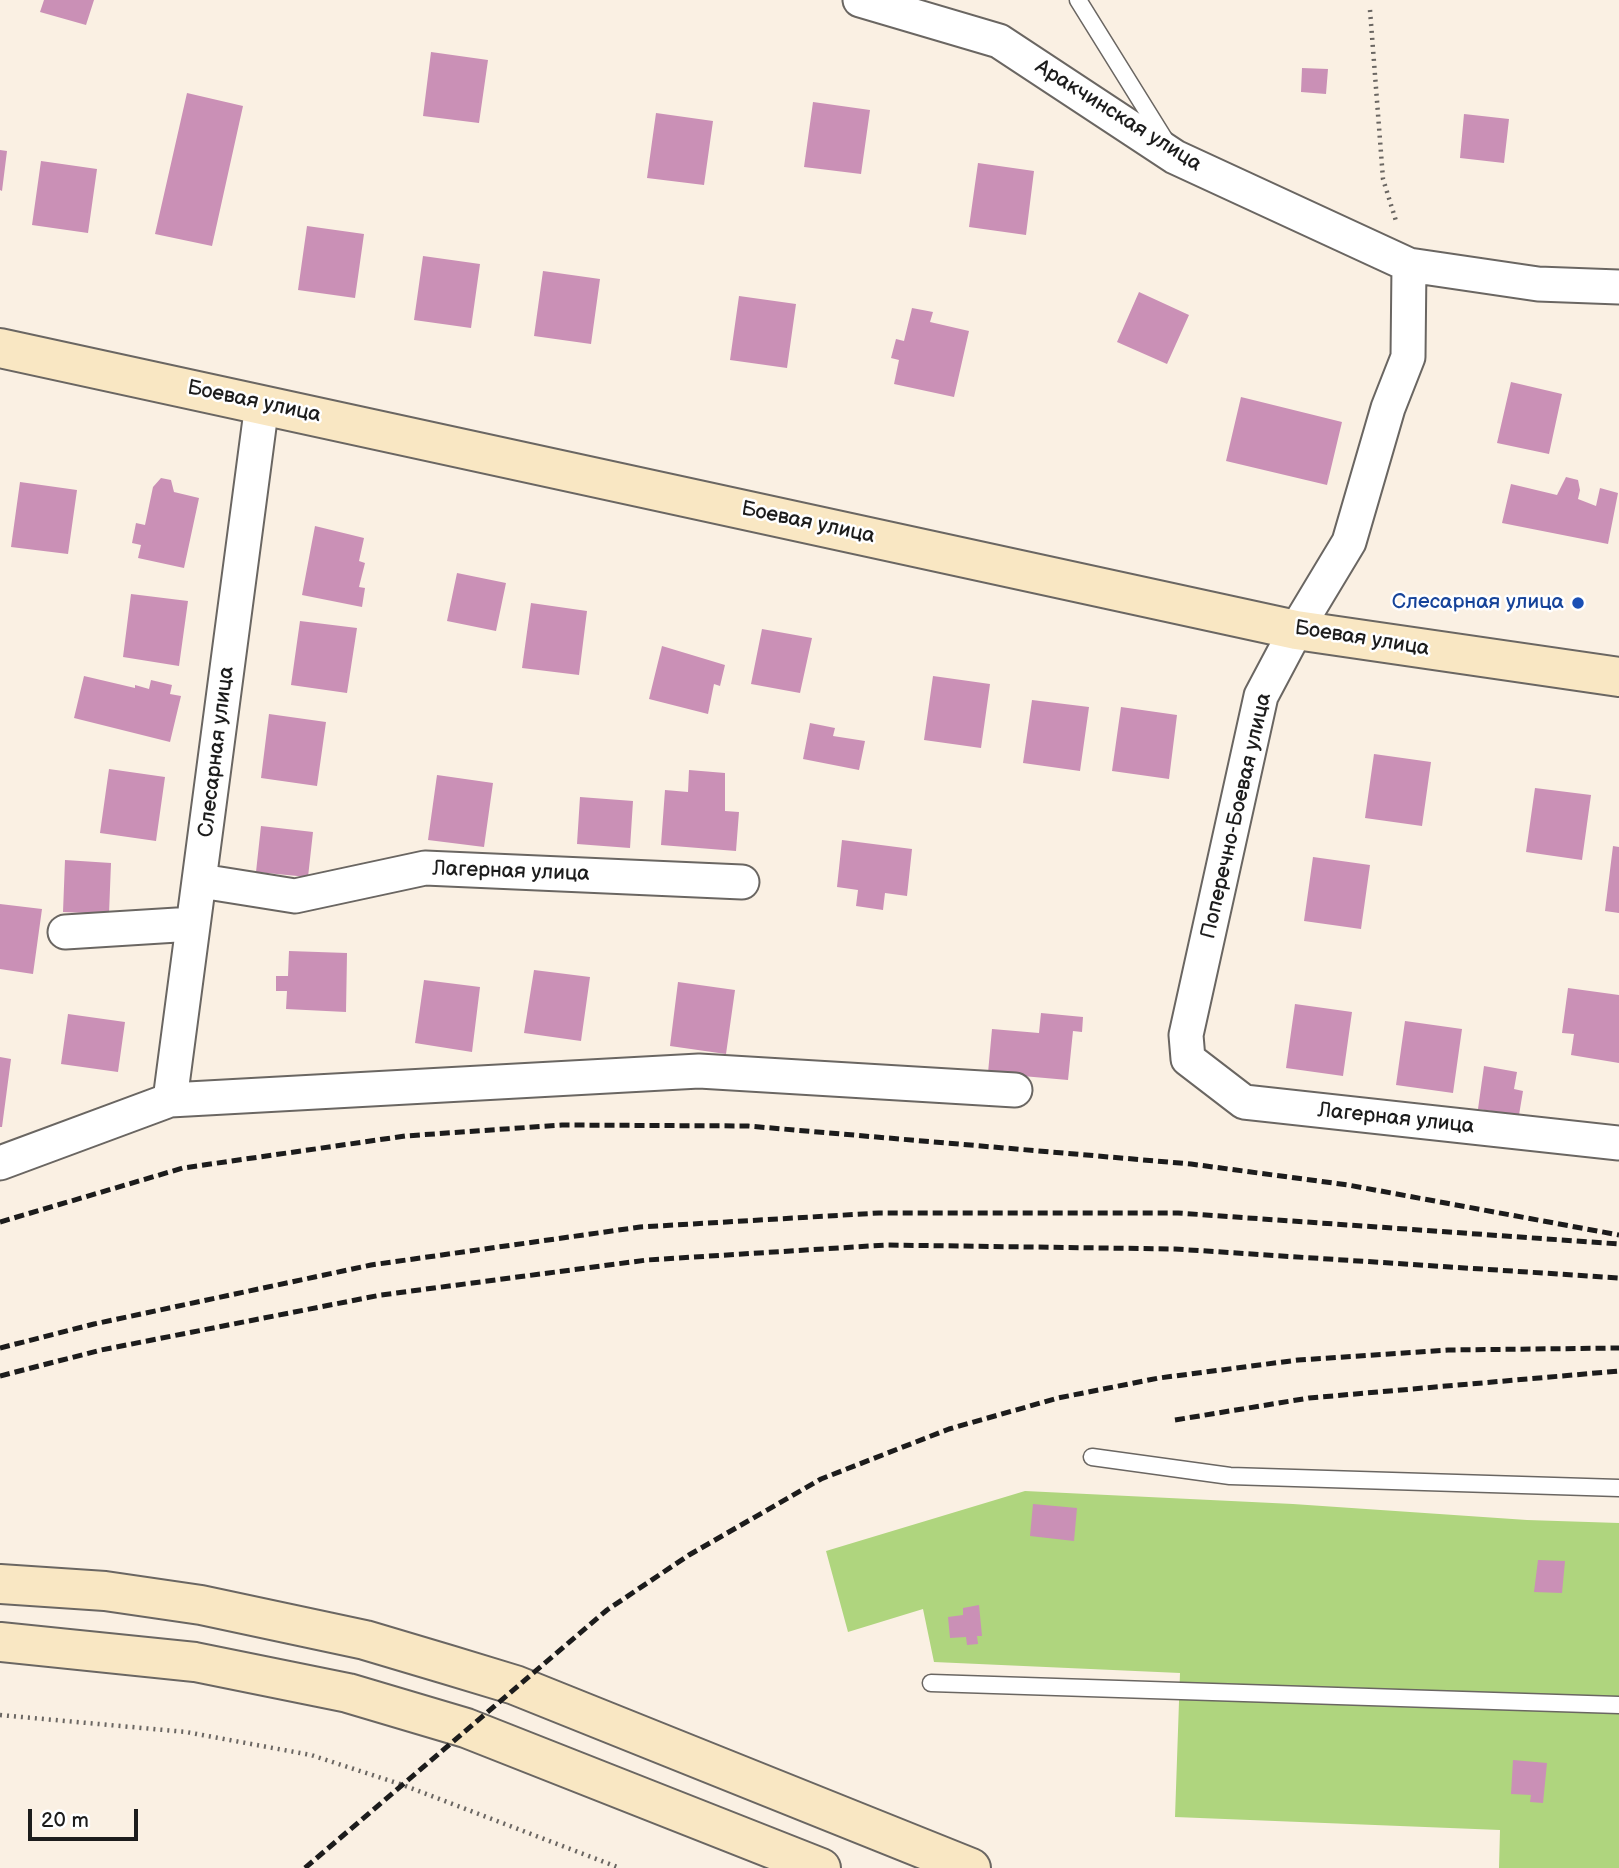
<!DOCTYPE html>
<meta charset="utf-8">
<style>
body{margin:0}
#map{position:relative;width:1619px;height:1868px;overflow:hidden;background:#faf0e3;font-family:"Balsamiq Sans",sans-serif}
canvas{display:block}
.scale{position:absolute;left:28px;top:1809px;width:110px;height:32px;box-sizing:border-box;border:4px solid #1c1c1c;border-top:0;padding-left:9px;font-size:21px;line-height:24px;white-space:nowrap;color:#1c1c1c;-webkit-text-stroke:5px #fff;paint-order:stroke}
</style>
<div id="map">
<canvas width="1619" height="1868"></canvas>
<div class="scale">20 m</div>
</div>
<script>
const context = document.querySelector('canvas').getContext('2d');
context.lineJoin = 'round';
function fill(path, color) { context.fillStyle = color; context.fill(path, 'evenodd'); }
const poly = rows => new Path2D(rows.map(r => 'M' + r).join(''));
function strokePath(path, color, width, dash) { context.strokeStyle = color; context.lineWidth = width; context.lineCap = dash ? 'butt' : 'round'; context.setLineDash(dash || []); context.stroke(path); }
function drawText(font, color, halo, rows, align = 'center') {
  context.font = font + ' "Balsamiq Sans",sans-serif'; context.lineWidth = 5; context.setLineDash([]); context.textBaseline = 'middle'; context.strokeStyle = halo; context.fillStyle = color; for (const [text, x, y, turn = 0] of rows) {
    context.save(); context.translate(x, y); context.rotate((+turn || 0) * Math.PI / 180); context.textAlign = isNaN(turn) ? turn : align; if (halo) context.strokeText(text, 0, 0); context.fillText(text, 0, 0); context.restore();
  }
}
fill(poly([
 [1025,1491,1293,1504,1527,1520,1619,1523,1619,1868,1499,1868,1500,1830,1175,1817,1180,1673,934,1662,923,1609,848,1632,826,1551]
]), '#afd57e');
fill(poly([
 [44,0,94,0,86,25,40,12],
 [431,52,488,60,479,123,423,116],
 [1302,68,1328,69,1326,94,1301,92],
 [187,93,243,106,212,246,155,234],
 [813,102,870,110,861,174,804,167],
 [656,113,713,121,704,185,647,178],
 [1464,114,1509,119,1504,163,1460,158],
 [0,150,7,151,2,191,0,190],
 [41,161,97,169,88,233,32,225],
 [978,163,1034,171,1026,235,969,227],
 [307,226,364,234,355,298,298,290],
 [423,256,480,264,471,328,414,320],
 [543,271,600,279,591,344,534,336],
 [1139,292,1189,315,1167,364,1117,342],
 [739,296,796,304,787,368,730,360],
 [912,308,933,312,930,322,969,331,954,397,894,384,899,360,891,358,896,339,904,341],
 [1511,382,1562,394,1549,454,1497,443],
 [1241,397,1342,422,1327,485,1226,461],
 [1566,477,1578,480,1580,490,1578,499,1596,506,1600,488,1618,493,1608,544,1502,523,1511,484,1557,495],
 [161,478,171,480,174,492,199,498,184,568,138,558,141,545,132,543,136,523,145,525,153,487],
 [20,482,77,490,68,554,11,547],
 [315,526,364,538,359,561,365,563,359,587,365,588,362,607,302,595],
 [457,573,506,583,496,631,447,621],
 [131,594,188,601,179,666,123,657],
 [531,603,587,611,579,675,522,668],
 [300,621,357,628,347,693,291,685],
 [762,629,812,638,800,693,751,684],
 [662,646,725,665,720,686,714,684,708,714,649,699],
 [84,676,135,688,135,685,149,689,151,680,172,685,170,694,181,696,170,742,74,718],
 [933,676,990,684,981,748,924,740],
 [1032,700,1089,707,1080,771,1023,763],
 [1121,707,1177,715,1169,779,1112,771],
 [269,714,326,722,317,786,261,778],
 [810,723,835,728,833,736,865,741,859,770,803,759],
 [1374,754,1431,762,1422,826,1365,818],
 [109,769,165,777,156,841,100,833],
 [689,770,725,773,725,811,739,812,736,851,661,845,665,790,688,792],
 [437,775,493,783,484,847,428,840],
 [1535,788,1591,795,1582,860,1526,852],
 [580,797,633,801,630,848,577,844],
 [261,826,313,832,308,877,256,872],
 [842,840,912,849,907,896,885,893,883,910,856,906,858,890,837,887],
 [1613,846,1619,847,1619,913,1605,911],
 [1313,857,1370,865,1361,929,1304,921],
 [65,860,111,863,109,914,63,912],
 [0,904,42,909,33,974,0,969],
 [289,951,347,953,346,1012,286,1009,287,991,276,991,276,976,288,976],
 [534,970,590,977,581,1041,524,1033],
 [424,980,480,987,472,1052,415,1043],
 [678,982,735,990,726,1054,670,1046],
 [1568,988,1619,995,1619,1063,1571,1055,1574,1034,1562,1033],
 [1295,1004,1352,1012,1343,1076,1286,1068],
 [1041,1013,1083,1017,1082,1032,1073,1031,1068,1080,988,1073,992,1029,1039,1033],
 [68,1014,125,1022,118,1072,61,1064],
 [1405,1021,1462,1029,1453,1093,1396,1085],
 [0,1057,11,1059,2,1127,0,1127],
 [1484,1066,1517,1072,1514,1089,1523,1091,1519,1115,1478,1109],
 [1033,1504,1077,1508,1074,1541,1030,1536],
 [1538,1560,1565,1561,1562,1593,1534,1592],
 [979,1605,982,1636,977,1636,978,1644,967,1645,966,1637,950,1638,948,1617,963,1615,963,1608],
 [1513,1760,1547,1763,1543,1803,1530,1802,1531,1795,1511,1794]
]), '#ca90b6');
const service = poly([
 [1078,0,1165,140],
 [1092,1457,1230,1476,1619,1488],
 [931,1683,1619,1705]
]);
const minor = poly([
 [860,0,999,41,1175,157,1409,265,1538,284,1619,287],
 [1409,265,1408,357,1388,408,1349,542,1296,630,1261,696,1186,1035,1188,1059,1244,1102,1619,1143],
 [201,881,295,896,425,868,742,882],
 [65,932,193,924],
 [170,1100,262,404],
 [0,1163,170,1100,699,1071,1015,1090]
]);
const secondary = poly([
 [0,348,1296,630,1619,677],
 [0,1584,105,1591,201,1605,365,1640,449,1665,515,1685,971,1868],
 [0,1642,195,1662,348,1693,466,1728,821,1868]
]);
strokePath(service, '#6a6662', 19);
strokePath(minor, '#6a6662', 37);
strokePath(secondary, '#6a6662', 42);
strokePath(poly([
 [1370,10,1383,179,1396,221],
 [0,1715,186,1732,311,1755,403,1785,620,1868]
]), '#6a6662', 4.5, [2, 5]);
strokePath(service, '#fff', 16);
strokePath(minor, '#fff', 33);
strokePath(secondary, '#f9e7c3', 38);
strokePath(poly([
 [0,1222,183,1168,405,1136,562,1125,748,1126,1191,1164,1348,1185,1619,1235],
 [0,1348,94,1324,371,1265,640,1227,879,1213,1178,1213,1619,1244],
 [0,1376,101,1350,381,1295,647,1260,886,1245,1175,1249,1619,1278],
 [1175,1420,1309,1398,1619,1371],
 [305,1868,607,1610,689,1555,821,1479,949,1429,1058,1398,1159,1378,1298,1360,1448,1350,1619,1348]
]), '#1c1c1c', 5, [10, 5]);
for (const [x, y, r, color] of [
 [1578,603,7,"#1a4fb4"]
]) { const dot = new Path2D(); dot.arc(x, y, r, 0, 2 * Math.PI); context.fillStyle = color; context.fill(dot); strokePath(dot, '#fff', 2.5); }
drawText('21px', '#1c1c1c', '#fff', [
 ["Аракчинская улица",1118,116,32],
 ["Боевая улица",254,402,12],
 ["Боевая улица",808,523,12],
 ["Боевая улица",1362,639,9],
 ["Слесарная улица",217,752,-83],
 ["Поперечно-Боевая улица",1237,816,-77],
 ["Лагерная улица",511,872,2],
 ["Лагерная улица",1396,1119,6]
]);
drawText('21px', '#164399', '#fff', [
 ["Слесарная улица",1564,603]
], 'right');
</script>
